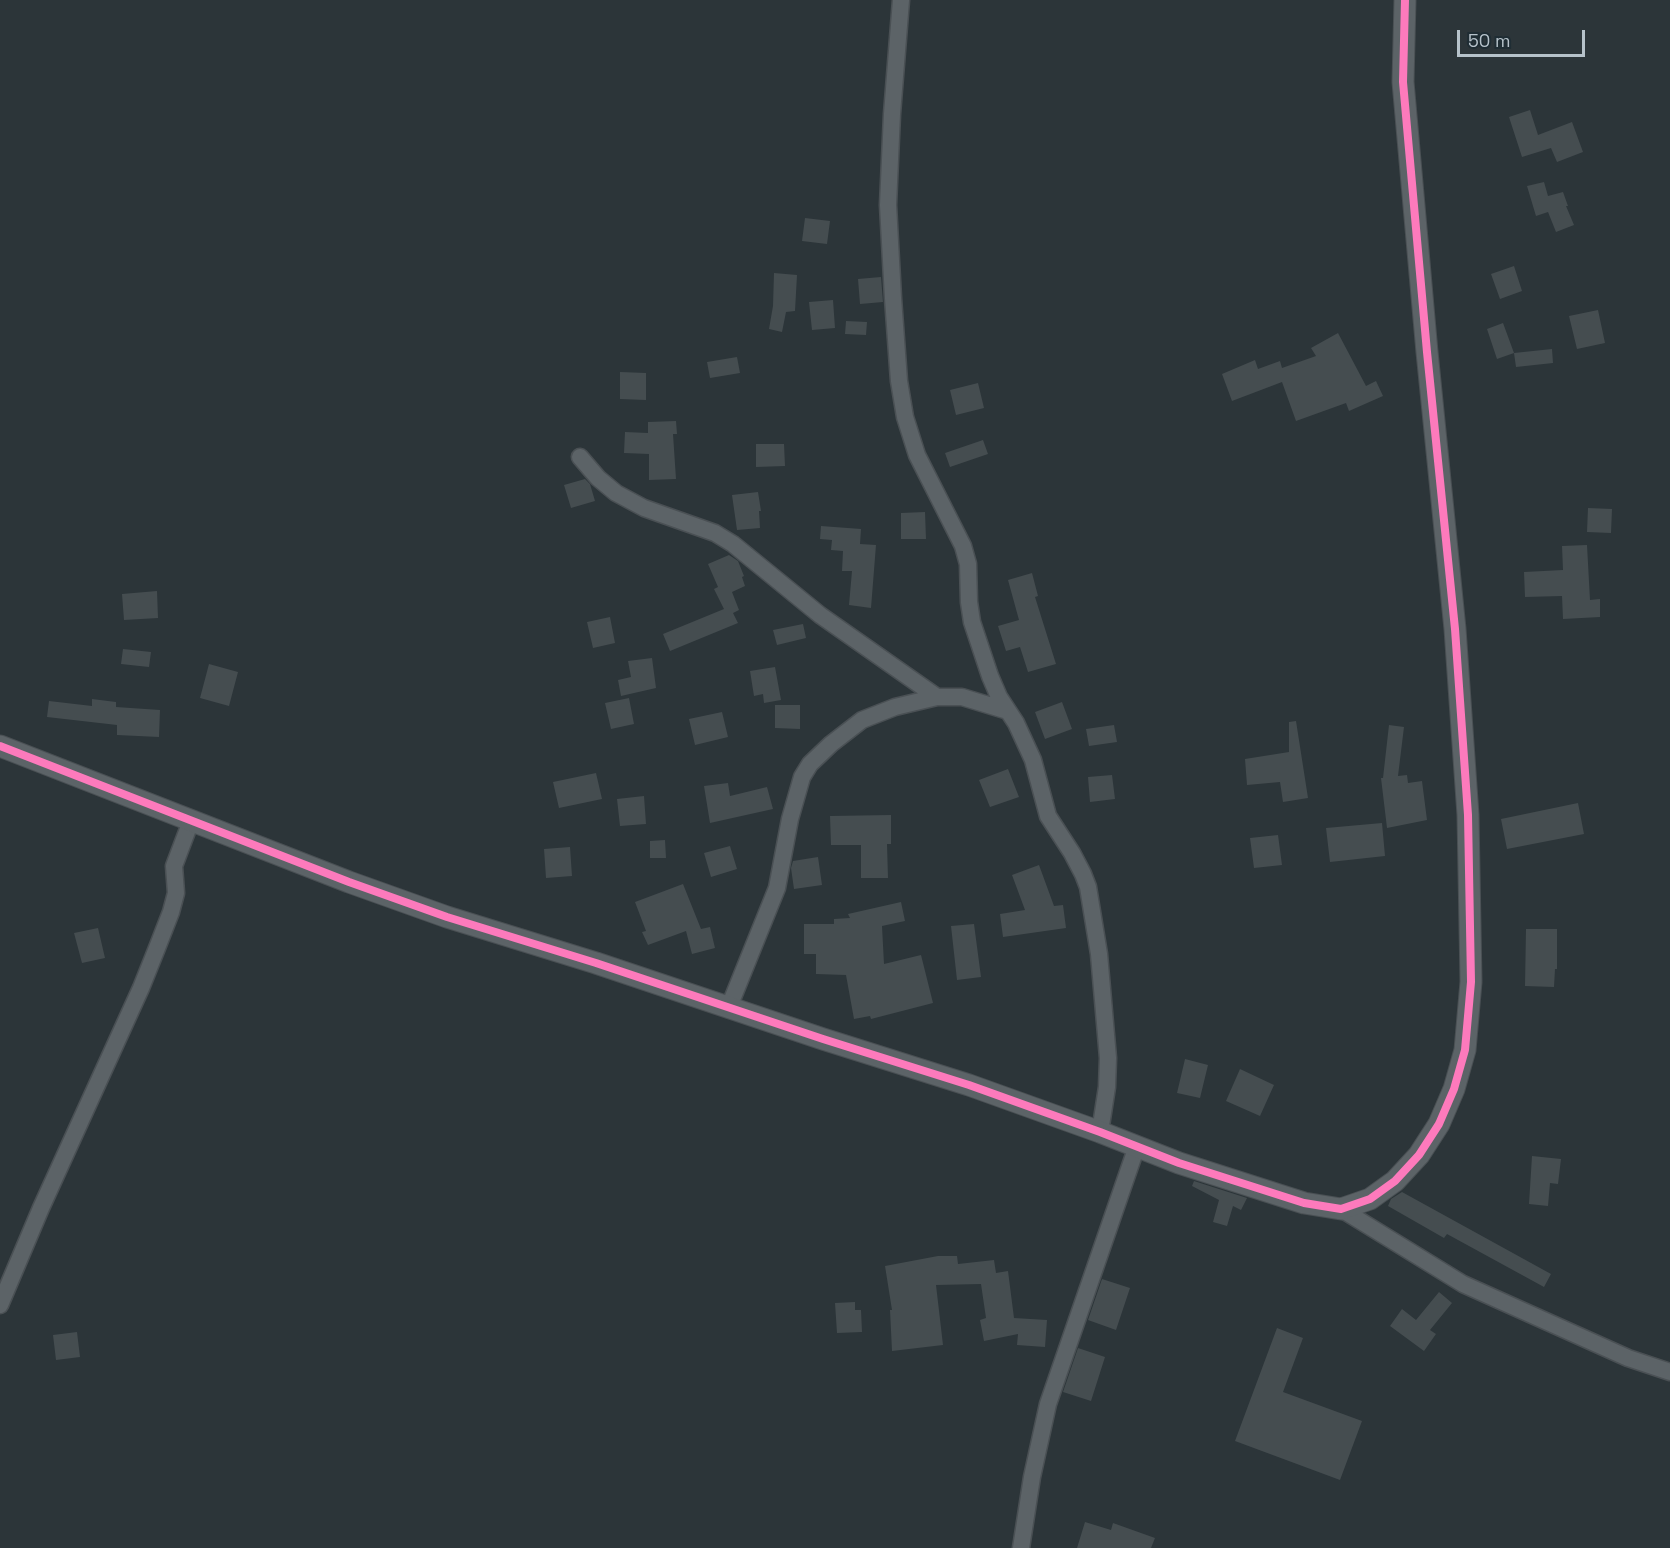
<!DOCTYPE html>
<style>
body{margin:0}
#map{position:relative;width:1670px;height:1548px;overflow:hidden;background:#2c3539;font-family:"Space Grotesk",sans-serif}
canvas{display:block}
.scale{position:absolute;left:1457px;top:30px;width:128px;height:27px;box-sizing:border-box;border:3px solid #b6c2ca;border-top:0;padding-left:8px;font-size:18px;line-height:21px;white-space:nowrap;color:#b6c2ca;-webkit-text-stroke:4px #1f2d34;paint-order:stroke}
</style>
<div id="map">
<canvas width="1670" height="1548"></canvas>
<div class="scale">50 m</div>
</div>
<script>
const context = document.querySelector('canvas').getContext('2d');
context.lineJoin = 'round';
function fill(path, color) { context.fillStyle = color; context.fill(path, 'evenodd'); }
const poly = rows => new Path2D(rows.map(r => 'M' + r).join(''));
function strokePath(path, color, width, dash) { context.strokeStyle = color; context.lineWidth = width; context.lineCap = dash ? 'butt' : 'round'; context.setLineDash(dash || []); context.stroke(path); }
fill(poly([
 [1530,110,1538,135,1572,122,1583,152,1557,162,1551,148,1522,157,1509,117],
 [1544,182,1548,196,1563,192,1568,206,1566,206,1574,225,1556,232,1548,212,1536,216,1527,186],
 [805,218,830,221,827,244,802,241],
 [1514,266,1522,291,1500,299,1491,274],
 [774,273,797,275,795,311,786,312,782,332,769,329,773,306],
 [881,277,883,302,860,304,858,279],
 [833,300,835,328,812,330,809,302],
 [1598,310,1605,343,1577,349,1569,316],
 [846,321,867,322,866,335,845,334],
 [1503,323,1514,353,1497,359,1487,329],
 [1338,333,1366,386,1376,381,1383,396,1349,411,1346,403,1296,421,1282,382,1232,401,1222,374,1255,360,1258,369,1280,361,1282,368,1316,356,1311,348],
 [1552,349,1553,363,1516,367,1514,353],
 [737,357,740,373,710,378,707,362],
 [620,372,646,373,646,400,620,399],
 [978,383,984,408,956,415,950,390],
 [676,421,677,434,673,434,676,479,649,480,649,454,624,453,625,432,648,433,648,422],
 [983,440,988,454,950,467,945,453],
 [756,444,784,444,785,466,756,467],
 [585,479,590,484,595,501,571,508,564,485],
 [758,492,761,511,759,511,760,528,737,530,732,495],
 [1588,508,1612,509,1611,533,1587,532],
 [925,512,926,539,901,539,901,513],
 [821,526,861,529,860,544,876,545,871,608,849,605,852,571,842,571,843,551,831,550,832,540,820,539],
 [1587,545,1590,600,1600,599,1600,617,1563,619,1562,596,1525,597,1524,572,1563,570,1562,546],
 [729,555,738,561,744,576,742,577,745,586,732,592,739,610,733,613,738,623,670,651,663,634,724,609,714,589,718,587,708,564],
 [1032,573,1038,596,1035,597,1056,664,1028,672,1020,647,1006,651,998,626,1019,620,1008,580],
 [157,591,158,618,124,620,122,594],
 [610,617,615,643,593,648,587,622],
 [803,624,806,638,777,645,773,630],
 [123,649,151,652,149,667,121,664],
 [652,658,656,688,621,696,618,680,631,677,628,661],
 [209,664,238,672,229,706,200,698],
 [775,667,781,700,764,703,763,694,754,696,750,671],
 [629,698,634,724,611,729,605,703],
 [92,699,116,702,116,707,160,710,159,737,117,735,117,725,47,717,49,701,92,706],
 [1062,702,1072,729,1045,739,1035,712],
 [775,705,800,705,800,729,775,728],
 [722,712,728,737,695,745,689,719],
 [1296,721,1308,798,1283,802,1280,782,1247,785,1245,759,1289,752,1289,722],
 [1114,725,1117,742,1089,746,1086,729],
 [1389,725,1404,727,1398,776,1407,775,1408,783,1422,781,1427,820,1387,828,1381,778,1383,778],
 [1008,769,1019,797,990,807,979,780],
 [596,773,602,799,559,808,553,782],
 [1112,775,1115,799,1090,802,1088,777],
 [728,783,730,796,767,787,773,809,710,823,704,786],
 [644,796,646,824,620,826,617,799],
 [1578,803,1584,834,1507,849,1501,819],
 [891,815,891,844,887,844,888,878,861,878,861,845,831,845,830,816],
 [1382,823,1385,856,1330,862,1326,828],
 [1278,835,1282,865,1254,868,1250,838],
 [665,840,666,858,650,858,650,841],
 [730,846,737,869,711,877,704,853],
 [570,847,572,876,546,878,544,849],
 [818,857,822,885,794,889,791,868,793,861],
 [1039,865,1054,906,1063,905,1066,928,1003,937,1000,914,1025,910,1012,875],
 [683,884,701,929,710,927,715,948,692,954,686,931,648,945,642,932,646,931,635,902],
 [901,902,905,921,882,926,884,964,921,955,933,1003,871,1019,870,1016,854,1019,846,975,816,974,816,954,804,954,804,924,834,924,834,919,850,918,848,914],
 [974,924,981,977,957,980,951,926],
 [98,928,105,958,82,963,74,933],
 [1526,929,1557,929,1557,969,1555,969,1554,987,1525,986],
 [1185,1059,1208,1065,1200,1098,1177,1093],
 [1240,1069,1274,1085,1260,1116,1226,1101],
 [1532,1156,1561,1159,1558,1184,1550,1183,1548,1206,1529,1204],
 [1194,1181,1247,1198,1241,1210,1233,1206,1227,1226,1213,1222,1219,1200,1192,1186],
 [1402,1192,1551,1274,1544,1287,1447,1234,1444,1238,1388,1206,1391,1199],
 [938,1256,957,1256,958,1264,994,1260,996,1273,1008,1271,1014,1318,1047,1320,1045,1347,1017,1345,1018,1334,984,1341,980,1320,986,1318,981,1284,936,1285,943,1345,892,1351,890,1310,892,1310,885,1266],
 [1102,1279,1130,1288,1116,1330,1088,1320],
 [1439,1292,1452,1303,1430,1330,1436,1334,1424,1351,1390,1326,1402,1309,1416,1320],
 [855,1302,855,1310,861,1310,862,1332,837,1333,835,1303],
 [1277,1328,1303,1338,1283,1392,1362,1421,1340,1480,1235,1441],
 [77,1332,80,1357,56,1360,53,1335],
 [1078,1348,1105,1357,1091,1401,1063,1392],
 [1085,1522,1111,1530,1113,1523,1155,1538,1151,1548,1077,1548]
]), '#454d50');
const minor = poly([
 [901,0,892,114,888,205,893,298,899,381,905,417,917,455,963,546,968,564,969,602,972,622,990,676,999,697,1016,723,1033,760,1048,816,1072,853,1083,874,1088,887,1099,954,1108,1058,1107,1087,1100,1132],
 [580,457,598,478,616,493,644,508,715,533,733,544,820,615,937,697],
 [729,1007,777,888,790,819,802,777,810,764,831,744,862,720,895,707,937,697,962,697,1008,711],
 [1341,1209,1463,1284,1628,1358,1670,1372],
 [0,1305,41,1208,141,988,157,948,171,912,176,893,174,866,191,821],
 [1021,1548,1032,1477,1048,1404,1137,1146]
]);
const tertiary = poly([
 [0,746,349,882,447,917,596,963,823,1039,969,1085,1100,1132,1179,1163,1304,1203,1341,1209,1370,1199,1395,1181,1419,1155,1439,1124,1454,1089,1465,1050,1471,982,1468,815,1455,629,1427,352,1403,82,1405,0]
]);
strokePath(minor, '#4a5054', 19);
strokePath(tertiary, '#4a5054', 23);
strokePath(minor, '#5c6367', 16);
strokePath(tertiary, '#5c6367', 21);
strokePath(poly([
 [0,746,349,882,447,917,596,963,823,1039,969,1085,1100,1132,1179,1163,1304,1203,1341,1209,1370,1199,1395,1181,1419,1155,1439,1124,1454,1089,1465,1050,1471,982,1468,815,1455,629,1427,352,1403,82,1405,0]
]), '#fd7abc', 8);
</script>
